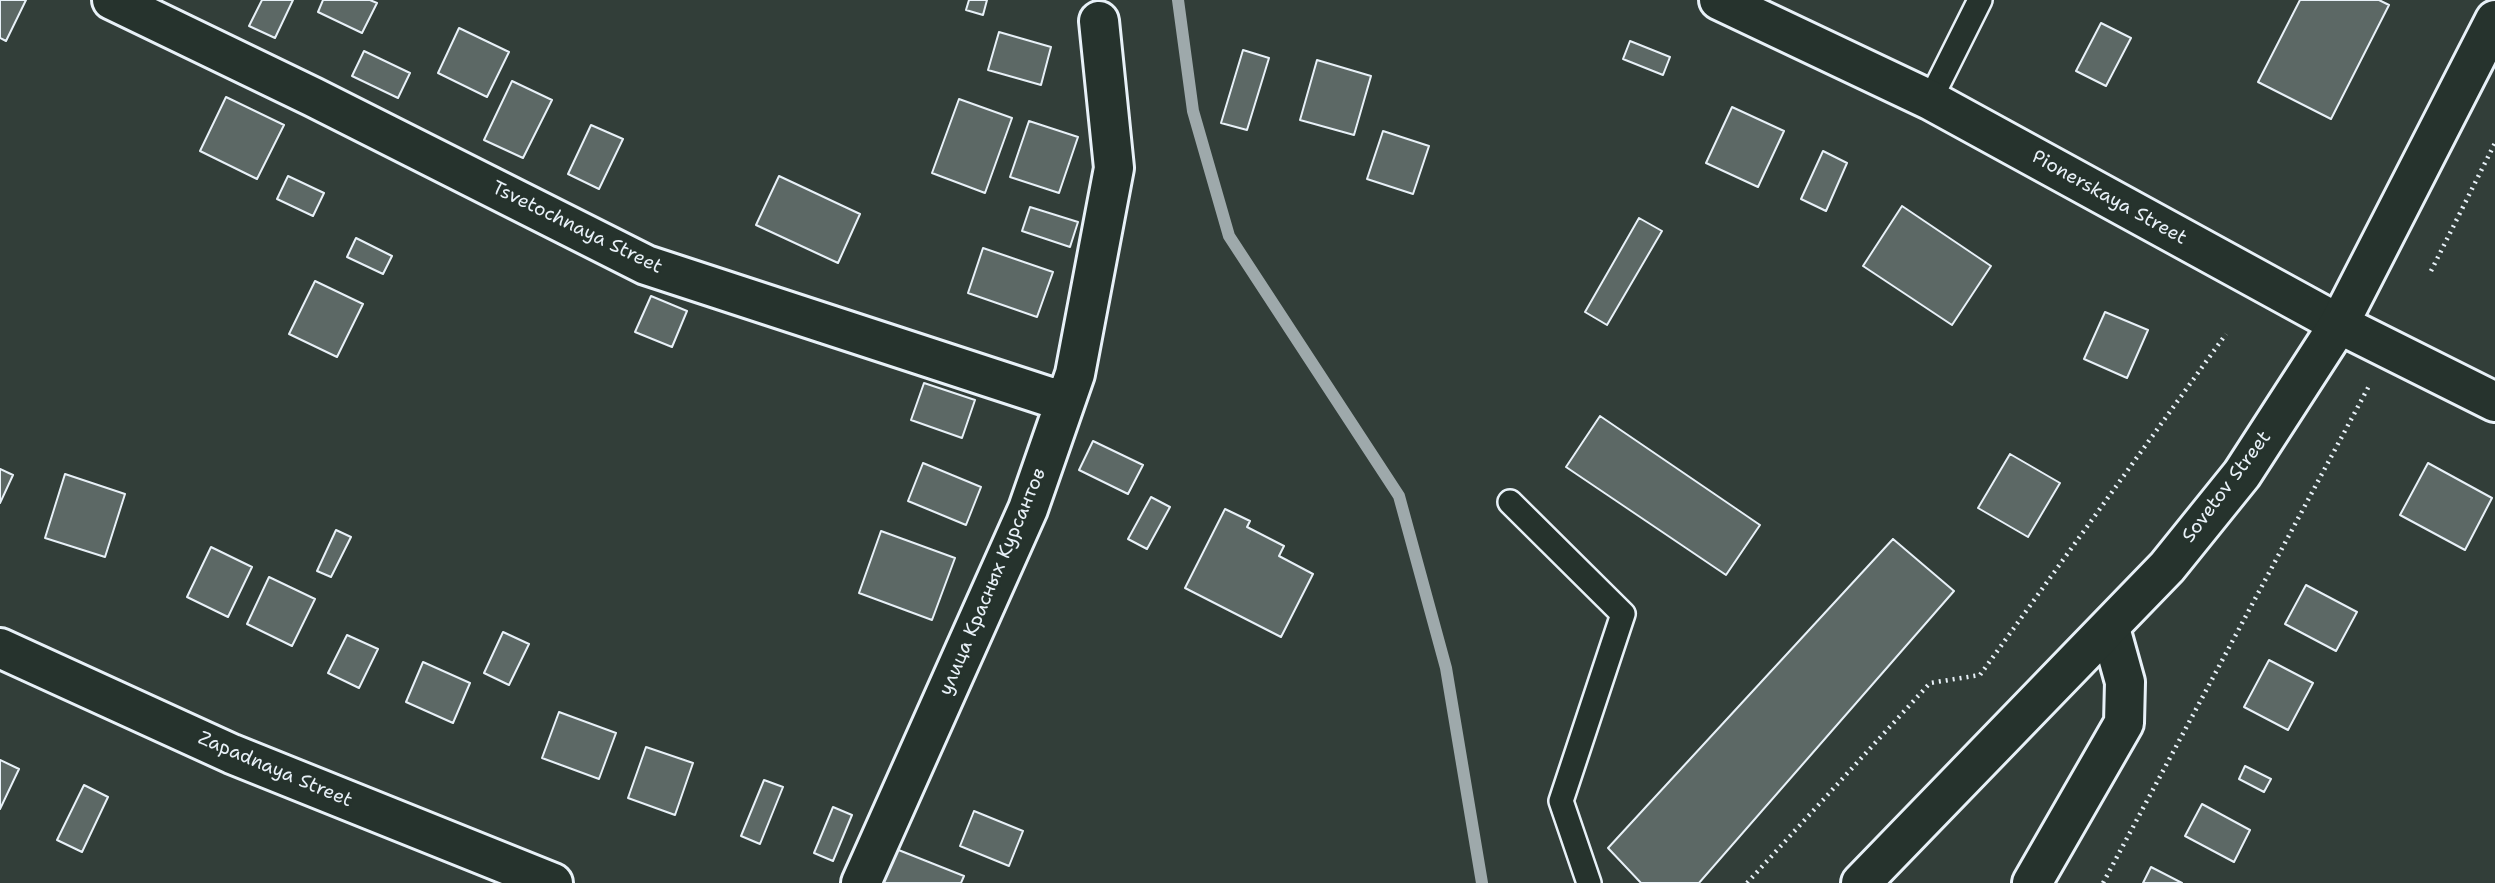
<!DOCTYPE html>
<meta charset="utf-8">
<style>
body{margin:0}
canvas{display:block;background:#323e39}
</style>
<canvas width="2495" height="883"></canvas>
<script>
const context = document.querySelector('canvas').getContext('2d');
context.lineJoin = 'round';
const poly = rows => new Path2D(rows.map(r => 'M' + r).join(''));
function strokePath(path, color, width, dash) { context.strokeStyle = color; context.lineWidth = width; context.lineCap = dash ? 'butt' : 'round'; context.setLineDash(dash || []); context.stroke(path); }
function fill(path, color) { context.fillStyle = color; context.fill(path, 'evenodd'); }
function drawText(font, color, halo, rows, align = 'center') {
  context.font = font + ' "Shantell Sans",sans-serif'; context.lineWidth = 5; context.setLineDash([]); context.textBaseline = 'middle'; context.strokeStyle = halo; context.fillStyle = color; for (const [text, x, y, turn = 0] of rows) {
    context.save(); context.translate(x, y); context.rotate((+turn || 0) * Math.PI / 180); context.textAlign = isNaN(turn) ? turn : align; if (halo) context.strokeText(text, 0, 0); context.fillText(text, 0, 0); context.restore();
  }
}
strokePath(poly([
 [1178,0,1193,111,1229,236,1399,496,1446,668,1482,883]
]), '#9ea9ab', 12);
const building = poly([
 [0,0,26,0,6,41,0,38,0,0],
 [262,0,293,0,275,38,249,26,262,0],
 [323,0,370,0,377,3,362,33,318,12,323,0],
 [969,0,987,0,983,15,966,10,969,0],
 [2300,0,2379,0,2389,5,2331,119,2258,82,2300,0],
 [2101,23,2131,38,2106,86,2076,71,2101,23],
 [459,28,509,52,487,97,438,73,459,28],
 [999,32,1051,47,1041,85,988,70,999,32],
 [1630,41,1670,57,1663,75,1623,59,1630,41],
 [1243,50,1269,58,1247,130,1221,123,1243,50],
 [364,51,410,73,398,98,352,76,364,51],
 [1317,60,1371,76,1354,135,1300,120,1317,60],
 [512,81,552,100,523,158,484,140,512,81],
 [226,97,284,125,257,179,200,151,226,97],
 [959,99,1012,118,985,193,932,173,959,99],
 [1732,107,1784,131,1758,187,1706,163,1732,107],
 [1029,121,1078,137,1059,193,1010,177,1029,121],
 [591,125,623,139,599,189,568,174,591,125],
 [1383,131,1429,146,1413,194,1367,179,1383,131],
 [1823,151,1847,163,1826,211,1801,199,1823,151],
 [288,176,324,193,313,216,277,199,288,176],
 [779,176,860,214,838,263,756,225,779,176],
 [1902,206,1991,266,1952,325,1863,266,1902,206],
 [1030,207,1078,222,1070,247,1022,231,1030,207],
 [1639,218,1662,231,1607,325,1585,312,1639,218],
 [356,238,392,256,383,274,347,257,356,238],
 [983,248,1053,272,1037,317,968,293,983,248],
 [315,281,363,304,337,357,289,334,315,281],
 [651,296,687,311,672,347,635,332,651,296],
 [2105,312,2148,330,2127,378,2084,359,2105,312],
 [924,383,975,400,962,438,911,420,924,383],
 [1600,416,1760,525,1726,575,1566,467,1600,416],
 [1093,441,1143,465,1128,494,1079,470,1093,441],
 [2010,454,2060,483,2028,537,1978,508,2010,454],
 [923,463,981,487,966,525,908,501,923,463],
 [2428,463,2492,498,2465,550,2400,515,2428,463],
 [0,469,13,475,0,503,0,469],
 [65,474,125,494,105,557,45,538,65,474],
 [1151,497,1170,507,1147,549,1128,539,1151,497],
 [1225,509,1250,521,1247,527,1284,546,1279,556,1313,574,1281,637,1185,588,1225,509],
 [336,530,351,537,331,577,317,571,336,530],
 [881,531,955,558,932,620,859,593,881,531],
 [1893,539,1954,591,1699,883,1641,883,1608,848,1893,539],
 [211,547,252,567,228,617,187,597,211,547],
 [269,577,315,599,292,646,247,624,269,577],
 [2306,585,2357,612,2336,651,2285,624,2306,585],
 [503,632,529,644,509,685,484,673,503,632],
 [347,635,378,649,359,688,328,673,347,635],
 [2269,660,2313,683,2288,730,2244,707,2269,660],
 [423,662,470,683,453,723,406,702,423,662],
 [559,712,616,733,599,779,542,758,559,712],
 [646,747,693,763,675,815,628,798,646,747],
 [0,760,19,769,0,809,0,760],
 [2245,766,2271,779,2264,792,2239,779,2245,766],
 [764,780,783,787,760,844,741,836,764,780],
 [84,785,108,797,82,852,57,840,84,785],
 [2202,804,2250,830,2234,862,2185,836,2202,804],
 [833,807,852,815,833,861,814,853,833,807],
 [974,811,1023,831,1009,866,960,846,974,811],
 [896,849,964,876,961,883,882,883,896,849],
 [2151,867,2182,883,2143,883,2151,867]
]);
fill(building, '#5c6865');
strokePath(building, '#e8f1f8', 2);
const lane = poly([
 [1930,100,1980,0],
 [1510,502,1623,614,1561,801,1589,883]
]);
const street = poly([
 [112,0,313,97,646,265,1065,402],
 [1719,0,1930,100,2339,324],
 [0,648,232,754,553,883],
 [861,883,1028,509,1075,374,1114,168,1099,21],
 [2032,883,2124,723,2125,682,2110,628]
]);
const secondary = poly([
 [2339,324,2495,402],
 [1861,883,2167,567,2242,474,2339,324,2495,20]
]);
strokePath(lane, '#e8f1f8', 28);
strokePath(street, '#e8f1f8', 44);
strokePath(secondary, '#e8f1f8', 44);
strokePath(poly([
 [2431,271,2495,143],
 [1747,883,1930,683,1980,675,2226,334],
 [2103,883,2369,386]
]), '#e8f1f8', 4.5, [2, 5]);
strokePath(lane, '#26332d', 23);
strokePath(street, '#26332d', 38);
strokePath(secondary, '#26332d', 38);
drawText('19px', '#e8f1f8', '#26332d', [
 ["Pionerskaya Street",2109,198,29],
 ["Tsvetochnaya Street",577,228,26],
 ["Sovetov Street",2227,487,-53],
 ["улица Красных Курсантов",993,582,-67],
 ["Zapadnaya Street",275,770,23]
]);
</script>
